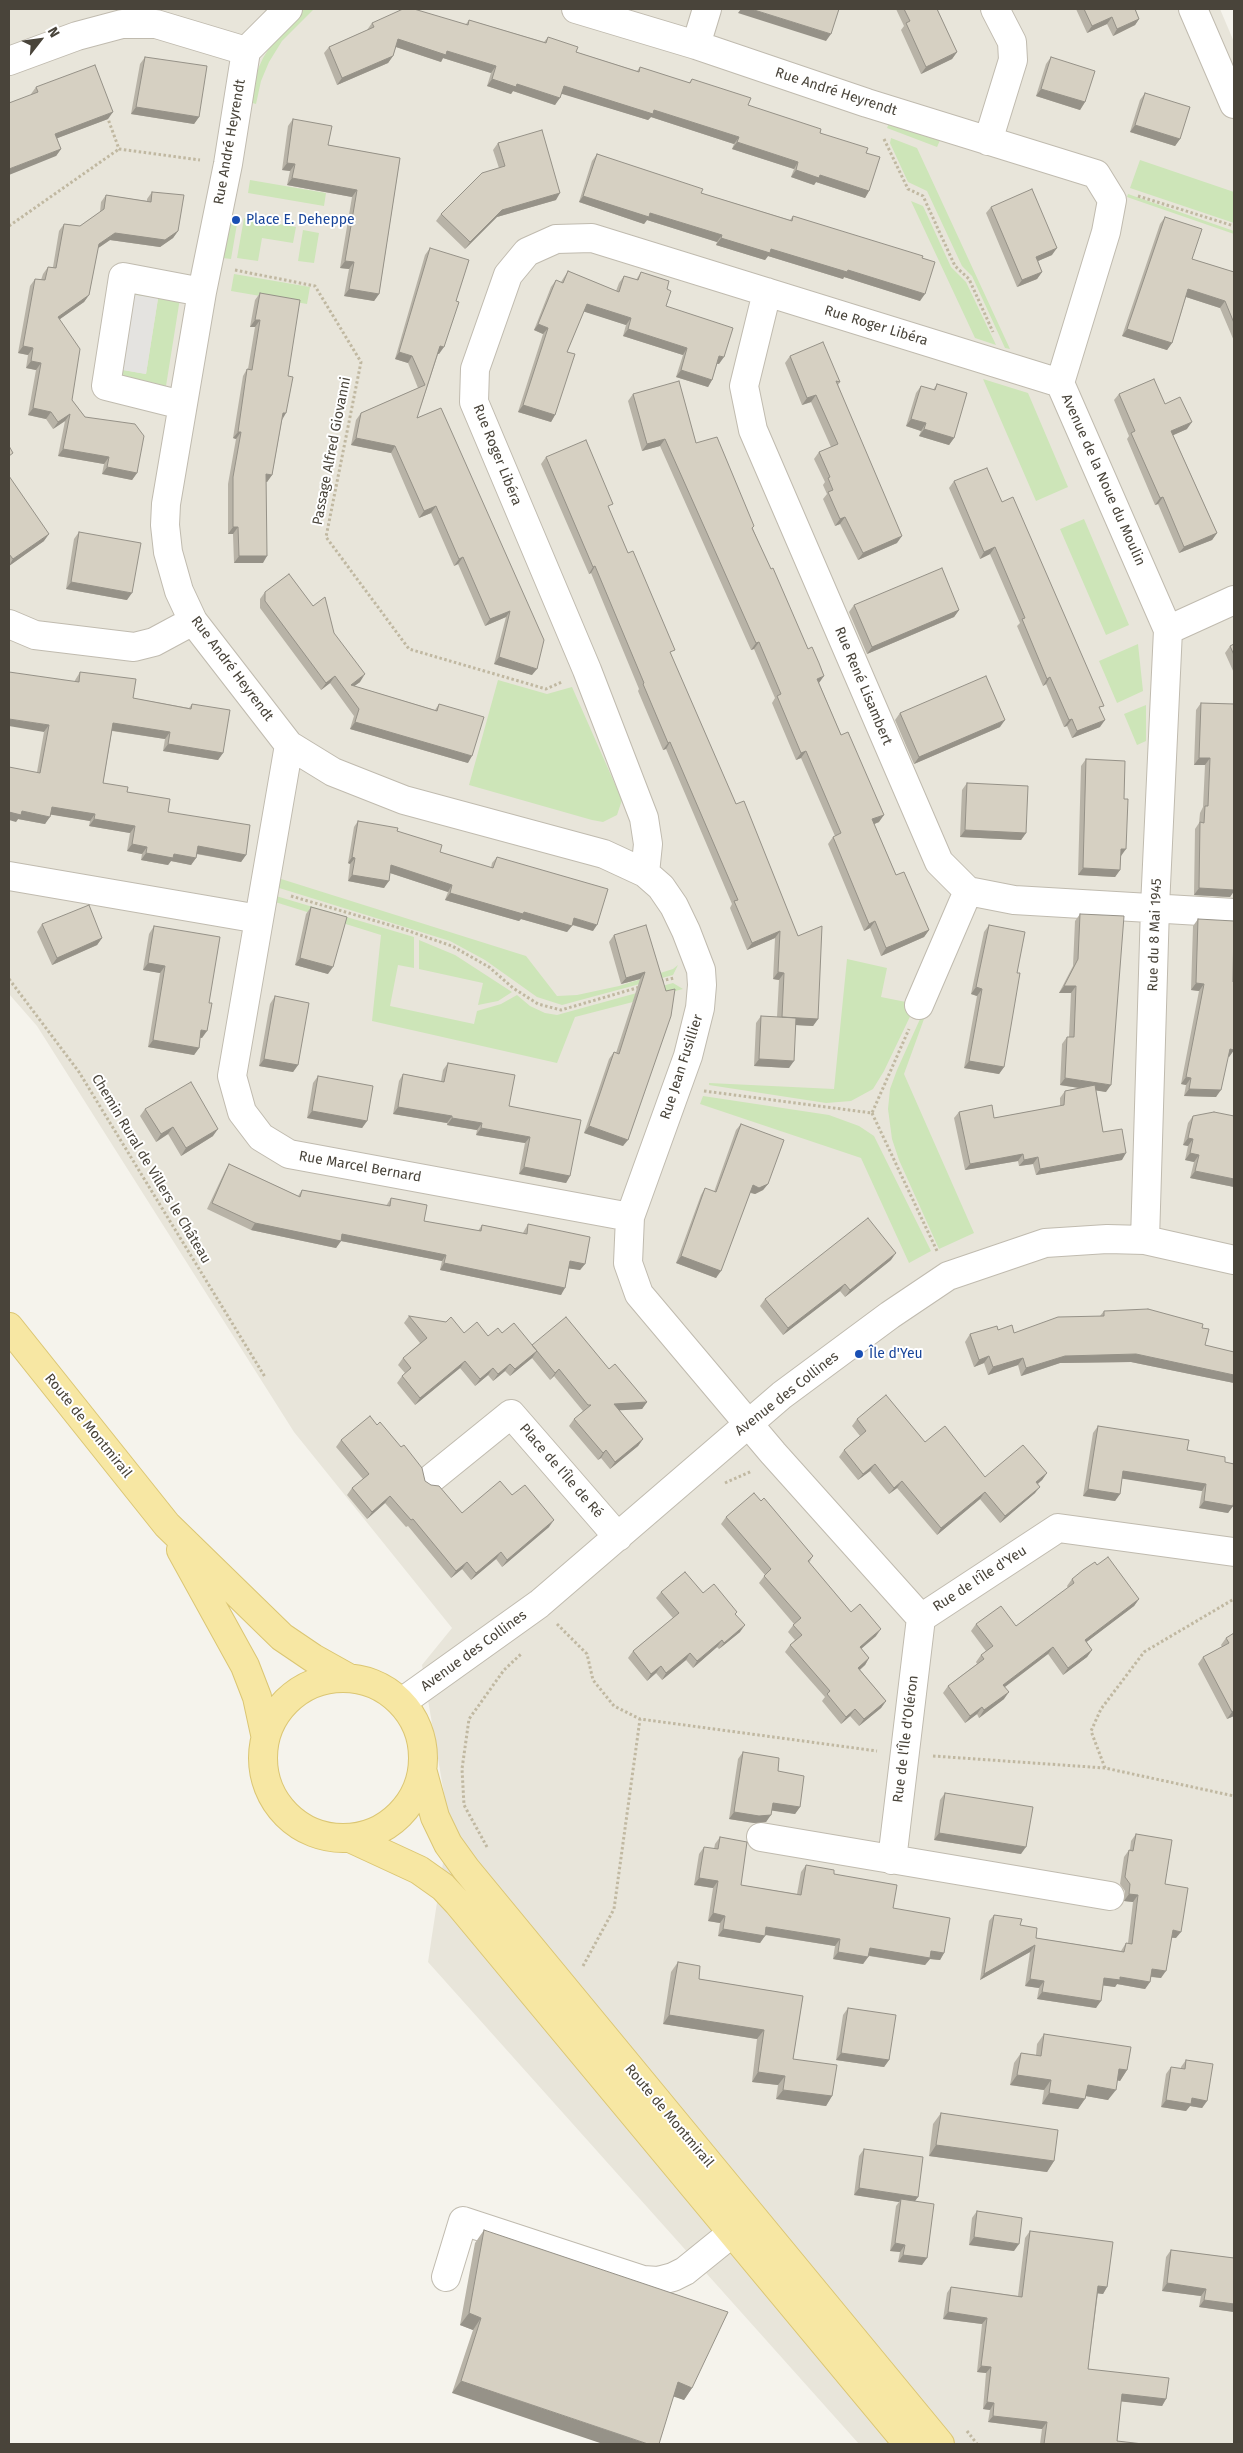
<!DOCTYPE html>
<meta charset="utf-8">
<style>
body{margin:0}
#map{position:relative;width:1243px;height:2453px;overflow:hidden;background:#f5f3ec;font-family:"Fira Sans",sans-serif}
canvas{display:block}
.frame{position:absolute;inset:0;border:10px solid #49443a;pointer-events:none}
.north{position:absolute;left:15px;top:15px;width:50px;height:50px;-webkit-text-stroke:4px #fff;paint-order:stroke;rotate:60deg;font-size:14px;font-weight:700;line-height:20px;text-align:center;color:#49443a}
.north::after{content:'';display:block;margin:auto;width:18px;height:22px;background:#49443a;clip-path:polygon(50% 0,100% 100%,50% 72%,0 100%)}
</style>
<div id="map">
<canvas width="1243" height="2453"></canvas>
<div class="frame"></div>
<div class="north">N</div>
</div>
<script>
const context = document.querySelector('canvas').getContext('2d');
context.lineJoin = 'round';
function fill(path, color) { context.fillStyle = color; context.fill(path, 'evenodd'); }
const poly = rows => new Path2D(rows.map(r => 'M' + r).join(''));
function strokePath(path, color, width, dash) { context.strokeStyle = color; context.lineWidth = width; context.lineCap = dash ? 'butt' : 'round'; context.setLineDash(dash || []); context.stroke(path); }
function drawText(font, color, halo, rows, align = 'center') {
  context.font = font + ' "Fira Sans",sans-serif'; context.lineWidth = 4; context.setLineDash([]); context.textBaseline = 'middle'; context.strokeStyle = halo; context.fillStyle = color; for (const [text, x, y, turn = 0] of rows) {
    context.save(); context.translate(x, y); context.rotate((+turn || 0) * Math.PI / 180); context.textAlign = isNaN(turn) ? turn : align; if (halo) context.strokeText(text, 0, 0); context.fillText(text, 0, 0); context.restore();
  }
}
fill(poly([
 [9,9,1220,9,1234,42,1234,2444,859,2444,428,1962,449,1823,422,1665,452,1628,294,1432,37,1026,9,994]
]), '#e8e5da');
fill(poly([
 [303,9,314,9,282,41,269,62,261,81,256,104,249,102,253,80,263,58,276,37],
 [891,119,941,138,937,147,887,128],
 [891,138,917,148,1010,349,1005,348,972,276,962,266,927,191,908,182,890,143],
 [1140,160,1234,192,1234,223,1130,188],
 [250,180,326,193,324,206,248,193],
 [1128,194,1234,231,1234,234,1127,197],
 [911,201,923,206,951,267,966,282,996,345,975,338],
 [244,218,296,227,293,243,262,238,258,261,237,258],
 [229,223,237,224,231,259,223,258],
 [303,230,319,233,314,263,298,261],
 [234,274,310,287,307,304,231,291],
 [136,285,181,292,166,386,122,379,123,370,146,374,158,299,135,295],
 [983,379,1028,393,1068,487,1036,501],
 [1084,519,1129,625,1106,635,1060,529],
 [1138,644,1143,691,1117,703,1099,661],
 [498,680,547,694,572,687,622,800,617,815,603,822,592,820,469,785],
 [1146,705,1146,741,1137,745,1124,714],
 [278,878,526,956,557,996,577,995,619,986,673,969,678,965,673,975,562,1005,537,997,485,960,450,941,276,887],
 [276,896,414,937,414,968,398,965,390,1006,474,1024,477,1011,501,1004,517,995,530,1006,545,1013,557,1015,673,983,683,989,575,1017,557,1063,372,1021,381,935,275,902],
 [419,940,455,955,512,992,498,1001,478,1005,483,983,419,969],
 [847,959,887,968,881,997,916,1004,884,1071,873,1089,851,1101,826,1103,709,1085,709,1083,834,1089],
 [925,1008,928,1008,904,1074,974,1233,939,1249,899,1160,892,1139,888,1109,890,1089,897,1070],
 [703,1096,829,1115,859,1126,874,1136,931,1251,909,1263,861,1158,700,1104]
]), '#cde5b8');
fill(poly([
 [135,295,158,298,146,374,123,370]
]), '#e4e3e0');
const minor = poly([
 [288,9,246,51,228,164,202,292,166,504,165,525,168,552,179,591,193,621,289,745,333,772,404,800,604,854,645,873,661,887,674,906,686,931,701,970,702,985,700,1008,688,1056,630,1217,628,1263,639,1294,773,1453,921,1618,1058,1528,1234,1552],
 [576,9,696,45,867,103,1096,174,1112,200,1106,232,1060,383,1168,630,1234,600],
 [1193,9,1234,104],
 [696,45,707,9],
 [9,61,77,36,122,24,156,24,246,51],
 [988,141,1013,60,1012,42,995,9],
 [767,292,744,386,753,430,939,862,968,891,1014,900,1234,913],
 [182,405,106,386,123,277,202,292],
 [9,624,35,635,134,647,154,642,193,621],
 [289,745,232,1076,242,1112,261,1137,289,1154,630,1217],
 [645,873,648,844,644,818,587,670,474,402,475,369,508,275,527,252,556,239,592,238,1060,383],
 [9,876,259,919],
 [919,1005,968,891],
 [1145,1240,1155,907,1168,630],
 [432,1478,511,1414,618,1537],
 [402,1702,539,1604,782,1395,890,1315,948,1276,1045,1243,1107,1239,1145,1240,1234,1260],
 [761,1837,1110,1896],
 [892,1860,921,1618],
 [446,2277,463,2221,643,2280,658,2281,673,2277,685,2271,732,2233]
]);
const major = poly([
 [9,1327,167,1525,282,1637,313,1658,347,1677],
 [181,1550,245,1666,257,1697,265,1734],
 '263 1758a80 80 0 1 1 160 0a80 80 0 1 1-160 0Z',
 [423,1773,435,1817,448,1844,466,1869,940,2444],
 [352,1839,419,1870,443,1887,458,1903,908,2444]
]);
strokePath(minor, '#c0bbaf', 30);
strokePath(major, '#dbc673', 30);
strokePath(poly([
 [107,116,119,149,200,160],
 [884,139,908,189,923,196,955,266,969,279,993,332],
 [1138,196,1234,226],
 [9,226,119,149],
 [235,270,315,286,361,362,326,537,409,649,546,689,562,682],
 [291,896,403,929,452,946,489,967,513,988,538,1004,561,1010,640,987],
 [9,979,79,1072,265,1377],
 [661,981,674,978],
 [704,1091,872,1113,909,1029],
 [872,1113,937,1251],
 [725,1483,752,1471],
 [557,1624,587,1654,593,1680,614,1706,640,1719],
 [933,1756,1105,1768,1234,1796],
 [1105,1768,1091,1731,1101,1709,1144,1652,1234,1599],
 [487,1847,464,1805,462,1769,469,1719,504,1670,521,1654],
 [583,1966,614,1909,640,1719,877,1751],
 [967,2431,977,2444]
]), '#c0b8a1', 3, [2.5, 2.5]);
strokePath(minor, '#fff', 28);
strokePath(major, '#f7e7a3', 28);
fill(poly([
 [896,9,937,9,957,52,952,59,921,74,901,30,904,26],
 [1076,9,1135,9,1139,19,1135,25,1113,36,1107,24,1087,33],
 [469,20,544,42,548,37,576,52,637,71,640,67,689,83,692,79,748,105,820,133,866,153,869,191,865,198,816,182,814,185,791,177,794,169,732,149,734,144,651,117,648,120,561,93,555,105,513,91,511,94,487,86,491,73,443,58,441,62,396,47,393,56,388,63,337,85,324,53,329,47,367,30,372,23,466,24],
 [145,57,199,117,194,124,131,114,140,64],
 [1051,57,1085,102,1080,110,1036,96,1046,64],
 [36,87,108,119,57,138,61,149,56,156,31,94],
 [1145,93,1180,139,1175,146,1130,132,1140,100],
 [293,119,328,145,400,158,379,294,374,301,344,296,349,269,340,268,352,197,287,185,290,171,282,170,288,126],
 [498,143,556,200,497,217,465,249,436,221,441,214,499,168,493,150],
 [597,154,701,193,790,220,793,216,922,258,920,301,844,277,843,279,768,256,765,260,716,245,717,242,647,220,644,224,579,202,592,161],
 [152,192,178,231,173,238,160,247,110,240,98,248,89,295,84,302,60,319,72,400,85,417,137,473,132,480,102,474,104,464,58,456,65,421,53,429,46,419,28,415,36,370,26,368,28,355,18,353,30,286,35,279,41,280,43,274,48,267,53,267,59,231,64,224,80,226,100,212,101,202,106,195,147,201,147,199],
 [991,207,1052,255,1038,261,1042,272,1037,279,1017,287,986,213],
 [1165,217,1192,259,1234,272,1234,341,1220,308,1186,297,1172,343,1167,350,1122,336,1160,224],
 [430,248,439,354,438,354,417,418,441,408,532,675,494,664,506,617,485,626,458,564,454,566,431,513,419,518,391,453,351,445,356,420,361,413,418,388,408,363,395,359,425,255],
 [568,271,616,291,619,283,624,276,636,280,641,272,667,289,666,306,719,364,717,364,712,380,708,387,676,377,683,355,623,336,626,325,584,311,567,352,555,415,551,422,518,412,543,334,534,330,551,287,556,280,561,282],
 [260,293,288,376,282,420,272,475,267,482,266,482,263,563,234,563,233,534,228,534,228,484,236,439,233,438,243,376,247,369,248,369,255,327,250,327,255,300],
 [790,356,840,382,838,385,897,543,858,560,840,524,835,526,823,499,827,494,823,485,825,482,814,459,819,452,831,447,811,402,802,405,785,363],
 [937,384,954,438,949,445,919,436,921,431,906,426,916,393,921,386,933,390],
 [633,394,696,443,753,529,819,683,841,735,879,822,874,824,896,875,929,930,924,937,881,956,870,928,864,931,828,844,833,837,835,836,801,758,796,760,772,703,775,698,754,649,751,650,660,446,642,451,628,401],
 [1119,394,1165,404,1187,429,1173,435,1217,533,1212,540,1179,553,1158,504,1155,505,1127,439,1129,436,1114,400],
 [546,457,609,510,671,655,818,1019,813,1026,796,1025,789,1068,754,1066,756,1023,761,1016,777,1017,779,980,773,979,775,938,747,950,730,908,732,904,666,749,663,750,638,691,639,689,591,573,589,574,541,464],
 [9,477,44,541,9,566],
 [954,481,1002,502,1100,710,1100,727,1072,738,1067,726,1064,727,1046,684,1043,686,1017,626,1020,623,990,554,980,559,949,488],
 [79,532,127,600,66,589,74,539],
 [265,592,334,633,360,682,354,686,435,710,439,704,468,763,350,729,354,716,330,683,321,690,260,608,260,599],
 [854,605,959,610,954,617,867,654,849,612],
 [1234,644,1234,673,1225,653,1230,646],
 [80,672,133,698,189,708,192,704,223,753,218,760,163,751,165,739,112,731,103,783,127,792,168,812,246,855,241,862,196,854,196,858,191,865,171,861,168,865,141,860,142,854,127,851,130,833,89,826,90,821,50,814,45,824,18,819,16,822,37,772,44,732],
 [1201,703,1234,704,1234,891,1230,897,1194,895,1195,829,1199,823,1200,813,1203,807,1205,765,1194,765,1196,710],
 [900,713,1000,727,914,764,895,720],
 [1086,759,1121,856,1120,870,1115,877,1078,875,1081,766],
 [967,783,1026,833,1021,840,960,837,962,790],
 [358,821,397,831,440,852,491,868,492,863,497,857,593,931,572,925,567,932,521,919,519,921,445,900,448,892,390,873,384,888,348,881,350,864,348,863,354,827],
 [311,907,328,974,295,965,306,914],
 [1080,914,1106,1092,1096,1090,1103,1132,1122,1160,1036,1175,1033,1164,1019,1166,1018,1161,965,1170,954,1118,959,1112,994,1118,1060,1106,1060,1098,1065,1091,1079,1088,1060,1085,1062,1044,1067,1037,1069,1037,1071,993,1059,993,1073,966,1075,921],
 [1198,919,1233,982,1234,1050,1229,1057,1228,1057,1216,1097,1184,1096,1186,1085,1181,1084,1199,991,1191,990,1193,926],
 [42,924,102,938,97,945,52,965,37,932],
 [989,925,1004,1067,999,1074,964,1068,977,996,971,994,984,932],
 [154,926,202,1038,200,1037,199,1048,194,1055,148,1047,160,973,143,970,149,934],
 [614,935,666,991,623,1146,584,1133,609,1059,614,1052,616,1053,640,979,621,984,609,942],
 [275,996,298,1065,293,1072,259,1066,270,1004],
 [448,1063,509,1106,570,1176,566,1183,519,1174,525,1143,476,1135,477,1130,447,1125,447,1123,393,1114,399,1081,403,1074,441,1081,443,1070],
 [318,1076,367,1121,362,1128,307,1118,313,1083],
 [145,1109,213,1136,181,1156,168,1134,156,1142,140,1116],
 [1193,1116,1234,1116,1234,1187,1190,1178,1194,1162,1185,1160,1188,1146,1183,1145,1188,1123],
 [741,1124,768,1184,763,1190,755,1194,750,1193,716,1278,676,1263,701,1195,705,1188,714,1192,736,1130],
 [229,1164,298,1196,302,1190,386,1206,391,1198,424,1221,478,1231,482,1225,523,1233,524,1231,528,1224,585,1264,580,1270,569,1268,561,1295,440,1270,442,1261,341,1241,336,1248,251,1230,207,1209,225,1171],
 [891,1260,845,1297,840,1291,783,1335,760,1306,765,1299],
 [1104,1311,1202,1328,1205,1345,1233,1352,1234,1348,1234,1383,1131,1362,1060,1363,1021,1376,1018,1365,988,1375,984,1363,974,1367,965,1342,970,1334,998,1330,1014,1333,1100,1316],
 [409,1316,464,1333,488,1336,502,1333,532,1345,609,1369,647,1402,642,1409,619,1410,643,1439,638,1446,610,1469,601,1458,598,1460,569,1426,574,1419,583,1411,554,1376,550,1380,532,1358,510,1376,505,1371,493,1381,488,1375,475,1386,460,1368,415,1405,397,1383,402,1376,405,1373,398,1365,403,1358,420,1343,404,1323],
 [857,1419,925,1442,985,1477,1047,1473,1042,1480,1038,1484,1035,1493,1000,1523,980,1499,937,1535,897,1488,889,1494,870,1471,858,1480,839,1457,844,1450,860,1436,852,1426],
 [1098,1426,1187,1450,1225,1462,1233,1506,1228,1513,1199,1508,1202,1491,1122,1478,1120,1494,1115,1501,1083,1496,1093,1433],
 [341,1440,425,1481,462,1513,512,1495,549,1527,502,1567,496,1559,471,1580,462,1569,451,1578,408,1526,406,1527,385,1503,367,1519,347,1495,352,1488,363,1479,336,1447],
 [761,1501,813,1556,809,1563,851,1612,876,1636,861,1649,869,1658,865,1665,860,1670,886,1701,881,1708,859,1726,850,1716,841,1724,822,1701,825,1697,785,1652,790,1645,795,1640,788,1632,794,1624,759,1583,765,1575,721,1524,726,1517],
 [1097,1565,1139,1599,1134,1606,1086,1642,1092,1650,1087,1657,1063,1675,1048,1654,1005,1687,1004,1699,979,1718,977,1714,965,1723,943,1693,948,1686,977,1664,976,1662,981,1655,986,1651,971,1631,976,1624,1016,1626,1068,1588,1067,1586,1072,1579],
 [661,1592,703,1593,737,1612,735,1614,740,1632,719,1649,717,1647,693,1668,686,1660,662,1680,656,1673,647,1681,628,1658,633,1651,673,1618,656,1598],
 [1234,1633,1234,1716,1227,1719,1198,1664,1203,1657,1222,1647,1221,1645,1226,1638],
 [743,1752,778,1771,800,1807,795,1814,772,1810,766,1822,754,1823,729,1819,738,1759],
 [945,1793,1021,1854,934,1840,940,1800],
 [1136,1834,1165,1884,1176,1938,1171,1938,1161,1978,1151,1977,1150,1982,1145,1989,1117,1984,1115,1987,1103,1985,1096,2008,1037,1999,1039,1988,1025,1986,1030,1952,980,1980,989,1921,994,1915,1020,1925,1036,1938,1121,1951,1126,1943,1128,1943,1133,1902,1124,1901,1125,1891,1120,1884,1124,1857,1129,1850,1130,1850,1131,1841],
 [720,1837,741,1885,797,1894,801,1872,806,1865,834,1874,893,1908,944,1953,940,1960,930,1959,925,1965,869,1956,863,1964,833,1959,835,1946,765,1935,760,1943,718,1936,720,1923,708,1921,713,1888,694,1885,699,1854,704,1847,714,1849,715,1844],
 [678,1962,699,1979,803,1996,793,2059,832,2096,826,2106,776,2099,778,2085,752,2082,757,2039,663,2024,671,1972],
 [848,2008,889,2060,884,2067,836,2060,843,2015],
 [1044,2034,1127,2070,1120,2081,1117,2080,1108,2100,1086,2096,1078,2109,1042,2104,1044,2090,1010,2085,1014,2063,1021,2053,1036,2055,1037,2044],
 [1186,2060,1207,2101,1202,2108,1190,2106,1186,2111,1161,2107,1166,2074,1171,2067,1181,2069,1181,2067],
 [941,2113,1054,2161,1047,2172,929,2156,933,2124],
 [864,2149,918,2197,914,2201,922,2265,898,2262,900,2252,890,2251,896,2206,899,2202,854,2195,859,2156],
 [977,2211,1014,2251,969,2245,972,2218],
 [484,2230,692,2388,684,2400,674,2396,452,2393,473,2330,460,2325,475,2243],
 [1030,2231,1107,2287,1103,2294,1098,2293,1088,2369,1166,2399,1162,2406,1121,2401,1117,2441,1143,2444,1040,2444,1042,2429,988,2422,990,2410,983,2409,986,2373,977,2372,982,2324,943,2319,947,2293,951,2287,1018,2296,1025,2238],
 [1171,2250,1234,2258,1234,2312,1199,2307,1201,2296,1162,2291,1166,2257]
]), '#b8b3a7');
fill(poly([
 [741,9,751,9,831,34,826,41,738,13],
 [1112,17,1107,24,1087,33,1092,26],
 [1139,19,1135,25,1113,36,1117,29],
 [398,39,447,51,496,66,491,73,443,58,441,62,393,46],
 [957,52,952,59,921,74,926,67],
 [393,56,388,63,337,85,342,78],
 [492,79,517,84,560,98,555,105,513,91,511,94,487,86],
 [564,86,654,110,739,137,734,144,651,117,648,120,559,93],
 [1041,89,1085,102,1080,110,1036,96],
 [136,107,199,117,194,124,131,114],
 [113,112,108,119,50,141,55,134],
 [1135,125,1180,139,1175,146,1130,132],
 [737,142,798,162,794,169,732,149],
 [61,149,56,156,9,175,9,169],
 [287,163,295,164,290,171,282,170],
 [796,170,820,175,869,191,865,198,816,182,814,185,791,177],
 [292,178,357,190,352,197,287,185],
 [560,193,556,200,497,217,465,249,470,242,502,210],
 [583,196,650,213,722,235,717,242,647,220,644,224,579,202],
 [178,231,173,238,160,247,110,240,94,251,99,244,115,233],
 [721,238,771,249,848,270,925,294,920,301,844,277,843,279,768,256,765,260,716,245],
 [1057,248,1052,255,1031,264,1036,257],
 [345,261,354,262,349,269,340,268],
 [1042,272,1037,279,1017,287,1022,280],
 [349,289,379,294,374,301,344,296],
 [1188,289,1225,301,1220,308,1183,296],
 [89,295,84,302,53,324,58,317],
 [587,304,631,318,626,325,582,311],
 [255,320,260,320,255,327,250,327],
 [538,324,548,328,543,334,534,330],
 [628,329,687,348,683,355,623,336],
 [1127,329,1172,343,1167,350,1122,336],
 [23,346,33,348,28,355,18,353],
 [440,346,444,347,439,354,435,353],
 [399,352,412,356,408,363,395,359],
 [719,356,724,357,719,364,714,363],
 [31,361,41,363,36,370,26,368],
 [681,370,712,380,708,387,676,377],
 [816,395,811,402,802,405,807,398],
 [523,405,555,415,551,422,518,412],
 [33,408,51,412,46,419,28,415],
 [283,413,286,413,282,420],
 [70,414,65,421,53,429,58,422],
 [911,419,926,423,921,431,906,426],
 [1192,422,1187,429,1167,438,1171,431],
 [924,429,954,438,949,445,919,436],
 [238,432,241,432,236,439,233,438],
 [356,438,395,446,391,453,351,445],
 [665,439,660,446,642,451,647,444],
 [63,449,109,457,104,464,58,456],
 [107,467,137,473,132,480,102,474],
 [266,474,272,475,267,482,261,481],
 [1163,497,1158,504,1155,505,1160,498],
 [436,506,431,513,419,518,424,511],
 [845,517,840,524,835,526,840,519],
 [233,527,238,527,233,534,228,534],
 [1217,533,1212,540,1179,553,1184,547],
 [49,534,44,541,9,566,13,559],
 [902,536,897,543,858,560,863,553],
 [995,547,990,554,980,559,984,552],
 [239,556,267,556,263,563,234,563],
 [463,557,458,564,454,566,459,559],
 [595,566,591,573,589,574,593,567],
 [71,582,132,593,127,600,66,589],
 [959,610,954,617,867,654,872,647],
 [510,611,506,617,485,626,490,619],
 [759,642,754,649,751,650,756,643],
 [499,657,537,669,532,675,494,664],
 [365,674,360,682,346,692,351,685],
 [335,676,330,683,321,690,326,683],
 [824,676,819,683,812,686,817,679],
 [1050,677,1046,684,1043,686,1047,679],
 [9,719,49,725,44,732,9,726],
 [1072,719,1067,726,1064,727,1069,720],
 [1005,720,1000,727,914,764,919,757],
 [1105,720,1100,727,1072,738,1077,731],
 [355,722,472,756,468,763,350,729],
 [113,723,170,732,165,739,108,730],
 [670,742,666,749,663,750,668,743],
 [168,744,223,753,218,760,163,751],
 [806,751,801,758,796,760,801,753],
 [1199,758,1210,758,1205,765,1194,765],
 [52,807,95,814,90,821,47,814],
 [22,811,50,817,45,824,18,819,16,822,9,820,9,812],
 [884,815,879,822,867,827,872,819],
 [94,819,135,826,130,833,89,826],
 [965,830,1026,833,1021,840,960,837],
 [132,844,147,847,142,854,127,851],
 [198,846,246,855,241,862,193,853],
 [1121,849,1126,849,1121,856],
 [146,853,174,854,196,858,191,865,171,861,168,865,141,860],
 [352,857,355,858,350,864,348,863],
 [391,865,452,885,448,892,387,872],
 [1083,868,1120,870,1115,877,1078,875],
 [352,875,389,881,384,888,348,881],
 [1199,888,1234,890,1234,891,1230,897,1194,895],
 [450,893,524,912,572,926,567,932,521,919,519,921,445,900],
 [574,918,597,925,593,931,570,924],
 [875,921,870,928,864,931,869,924],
 [929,930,924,937,881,956,886,948],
 [780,931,775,938,747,950,752,943],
 [102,938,97,945,52,965,57,958],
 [300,958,333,967,328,974,295,965],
 [148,963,165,966,160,973,143,970],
 [645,972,640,979,621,984,626,978],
 [778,972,784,973,779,980,773,979],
 [1196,983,1204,984,1199,991,1191,990],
 [1064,986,1076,986,1071,993,1059,993],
 [976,987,982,989,977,996,971,994],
 [782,1017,818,1019,813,1026,777,1024],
 [201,1030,207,1031,202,1038,196,1037],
 [153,1040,199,1048,194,1055,148,1047],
 [1230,1049,1234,1050,1229,1057,1225,1056],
 [264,1059,298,1065,293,1072,259,1066],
 [759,1059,794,1061,789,1068,754,1066],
 [969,1061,1004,1067,999,1074,964,1068],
 [1186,1077,1191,1078,1186,1085,1181,1084],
 [1065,1078,1111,1085,1106,1092,1060,1085],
 [1189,1089,1221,1090,1216,1097,1184,1096],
 [398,1107,452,1116,447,1123,393,1114],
 [312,1111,367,1121,362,1128,307,1118],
 [452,1118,482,1123,477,1130,447,1125],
 [589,1126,628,1140,623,1146,584,1133],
 [173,1127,168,1134,156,1142,161,1134],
 [481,1128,530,1137,525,1143,476,1135],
 [218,1129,213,1136,181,1156,186,1148],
 [1188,1138,1193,1139,1188,1146,1183,1145],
 [1126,1153,1122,1160,1036,1175,1040,1169],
 [1190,1153,1199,1155,1194,1162,1185,1160],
 [1023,1154,1018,1161,965,1170,970,1164],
 [1038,1157,1033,1164,1019,1166,1024,1160],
 [524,1167,570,1176,566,1183,519,1174],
 [1195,1171,1234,1179,1234,1187,1190,1178],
 [768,1184,763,1190,755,1194,749,1192,753,1185],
 [255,1223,342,1234,446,1255,442,1261,341,1241,336,1248,251,1230],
 [896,1253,891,1260,845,1297,850,1290],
 [681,1256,721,1271,716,1278,676,1263],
 [570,1261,585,1264,580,1270,566,1268],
 [444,1263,565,1288,561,1295,440,1270],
 [845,1284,840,1291,783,1335,788,1328],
 [537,1351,532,1358,510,1376,515,1369],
 [1136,1354,1234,1375,1234,1383,1131,1362,1060,1363,1021,1376,1026,1368,1065,1356],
 [989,1356,984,1363,974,1367,979,1360],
 [1023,1358,1018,1365,988,1375,993,1367],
 [465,1361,460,1368,415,1405,420,1398],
 [510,1364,505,1371,493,1381,498,1374],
 [493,1368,488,1375,475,1386,480,1379],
 [559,1369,554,1376,550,1380,555,1373],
 [647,1402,642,1409,609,1411,614,1404],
 [643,1439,638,1446,610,1469,615,1462],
 [606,1450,601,1458,598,1460,603,1453],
 [875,1464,870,1471,858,1480,863,1474],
 [1123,1471,1206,1484,1202,1491,1118,1478],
 [1047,1473,1042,1480,1031,1489,1036,1482],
 [902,1481,897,1488,889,1494,894,1488],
 [1040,1487,1035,1493,1000,1523,1005,1516],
 [1088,1489,1120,1494,1115,1501,1083,1496],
 [985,1492,980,1499,937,1535,941,1528],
 [390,1496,385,1503,367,1519,372,1512],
 [1234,1499,1234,1507,1233,1506,1228,1513,1199,1508,1204,1501],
 [554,1520,549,1527,502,1567,507,1560],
 [501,1552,496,1559,471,1580,476,1573],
 [467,1562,462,1569,451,1578,456,1571],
 [1139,1599,1134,1606,1080,1647,1085,1640],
 [745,1625,740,1632,719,1649,724,1643],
 [881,1629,876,1636,855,1654,860,1647],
 [722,1640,717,1647,693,1668,697,1661],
 [1053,1647,1048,1654,998,1692,1003,1685],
 [1092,1650,1087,1657,1063,1675,1068,1668],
 [690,1653,686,1660,662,1680,666,1673],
 [869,1658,865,1665,853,1675,858,1668],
 [661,1666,656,1673,647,1681,651,1674],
 [1009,1692,1004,1699,979,1718,984,1710],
 [886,1701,881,1708,859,1726,864,1719],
 [982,1707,977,1714,965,1723,970,1716],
 [855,1709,850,1716,841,1724,846,1717],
 [1234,1711,1234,1716,1227,1719,1232,1712],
 [773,1803,800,1807,795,1814,768,1810],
 [734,1812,771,1815,766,1822,754,1823,729,1819],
 [939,1833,1026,1847,1021,1854,934,1840],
 [699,1878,718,1881,713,1888,694,1885],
 [1129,1894,1138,1895,1133,1902,1124,1901],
 [713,1913,725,1916,720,1923,708,1921],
 [766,1927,840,1939,835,1946,761,1934],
 [723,1929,765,1936,760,1943,718,1936],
 [1173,1930,1181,1932,1176,1938,1168,1937],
 [1035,1945,1030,1952,980,1980,984,1974],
 [870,1948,931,1951,944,1953,940,1960,930,1959,925,1965,865,1955],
 [838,1952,868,1957,863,1964,833,1959],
 [1152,1969,1166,1971,1161,1978,1147,1976],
 [1120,1977,1150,1982,1145,1989,1117,1984,1115,1987,1099,1985,1104,1978],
 [1030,1979,1044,1981,1039,1988,1025,1986],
 [1042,1992,1101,2001,1096,2008,1037,1999],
 [669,2015,764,2030,757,2039,663,2024],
 [841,2053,889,2060,884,2067,836,2060],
 [1119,2069,1127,2070,1120,2081,1112,2079],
 [758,2072,785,2076,778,2085,752,2082],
 [1017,2075,1051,2080,1044,2090,1010,2085],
 [1088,2085,1116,2090,1108,2100,1080,2095],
 [783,2090,832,2096,826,2106,776,2099],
 [1049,2093,1085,2099,1078,2109,1042,2104],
 [1192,2098,1207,2101,1202,2108,1190,2106,1186,2111,1161,2107,1166,2100],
 [936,2145,1054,2161,1047,2172,929,2156],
 [859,2188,918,2197,913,2204,901,2199,899,2202,854,2195],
 [974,2237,1019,2244,1014,2251,969,2245],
 [895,2243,905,2245,900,2252,890,2251],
 [903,2255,927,2258,922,2265,898,2262],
 [1167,2283,1206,2289,1201,2296,1162,2291],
 [1098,2286,1107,2287,1103,2294,1094,2293],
 [1204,2300,1234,2304,1234,2312,1199,2307],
 [948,2312,987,2318,982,2324,943,2319],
 [469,2313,481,2318,473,2330,460,2325],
 [981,2366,991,2367,986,2373,977,2372],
 [461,2381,648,2444,603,2444,452,2393],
 [678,2382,692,2388,684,2400,669,2395],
 [1122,2394,1166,2399,1162,2406,1117,2401],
 [987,2402,994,2403,990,2410,983,2409],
 [993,2416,1047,2422,1042,2429,988,2422]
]), '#969288');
const building = poly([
 [403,9,414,9,468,25,469,20,546,43,548,37,578,47,576,52,639,72,640,67,690,83,692,79,751,98,748,105,821,129,820,133,868,148,866,153,880,157,869,191,820,175,819,178,796,170,798,162,737,142,739,137,654,110,653,114,564,86,560,98,517,84,516,87,492,79,496,66,447,51,446,55,398,39,393,56,342,78,329,47,374,27,372,23,403,9],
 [751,9,839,9,831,34,751,9],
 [904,9,937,9,957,52,926,67,906,23,910,21,904,9],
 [1084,9,1135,9,1139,19,1117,29,1112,17,1092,26,1084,9],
 [145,57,207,66,199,117,136,107,145,57],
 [1051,57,1095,71,1085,102,1041,89,1051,57],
 [95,65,113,112,55,134,61,149,9,169,9,103,38,92,36,87,95,65],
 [1145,93,1190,107,1180,139,1135,125,1145,93],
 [293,119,332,126,328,145,400,158,379,294,349,289,354,262,345,261,357,190,292,178,295,164,287,163,293,119],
 [542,130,560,193,502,210,470,242,441,214,482,173,505,166,498,143,542,130],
 [597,154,703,189,701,193,792,221,793,216,923,256,922,258,935,262,925,294,848,270,847,272,771,249,770,253,721,238,722,235,650,213,649,217,583,196,597,154],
 [1032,189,1057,248,1036,257,1042,272,1022,280,991,207,1032,189],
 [152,192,184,195,178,231,165,240,115,233,99,244,89,295,58,317,80,349,72,400,85,417,135,424,144,436,137,473,107,467,109,457,63,449,70,414,58,422,51,412,33,408,41,363,31,361,33,348,23,346,35,279,45,280,48,267,56,268,64,224,80,226,104,209,106,195,151,202,152,192],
 [1165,217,1202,229,1192,259,1234,272,1234,323,1225,301,1188,289,1172,343,1127,329,1165,217],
 [430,248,469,260,456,301,459,302,444,347,440,346,417,418,441,408,544,640,537,669,499,657,510,611,490,619,463,557,459,559,436,506,424,511,395,446,356,438,361,413,425,385,412,356,399,352,430,248],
 [568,271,619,292,624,276,638,280,641,272,669,281,667,289,671,291,666,306,733,328,724,357,719,356,712,380,681,370,687,348,628,329,631,318,587,304,567,352,575,354,555,415,523,405,548,328,538,324,556,280,563,283,568,271],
 [260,293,300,300,288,376,293,377,286,413,283,413,272,475,266,474,267,556,239,556,238,527,233,527,233,477,241,432,238,432,247,369,252,370,260,320,255,320,260,293],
 [823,342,840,382,836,381,902,536,863,553,845,517,840,519,828,492,833,490,828,478,830,477,819,452,838,444,816,395,807,398,790,356,823,342],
 [1154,379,1165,404,1180,397,1192,422,1171,431,1217,533,1184,547,1163,497,1160,498,1131,433,1135,431,1119,394,1154,379],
 [679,381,696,443,717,437,754,526,752,528,771,569,773,568,808,649,812,647,819,663,824,676,817,679,841,735,848,732,884,815,872,819,896,875,904,872,929,930,886,948,875,921,869,924,833,837,841,833,806,751,801,753,777,696,781,694,759,642,756,643,665,439,647,444,633,394,679,381],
 [937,384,967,393,954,438,924,429,926,423,911,419,921,386,935,390,937,384],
 [586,440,613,504,608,506,628,553,633,551,675,650,670,652,736,804,744,801,798,936,822,926,818,1019,782,1017,784,973,778,972,780,931,752,943,734,901,738,900,670,742,668,743,643,684,644,683,595,566,593,567,546,457,586,440],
 [9,446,13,453,9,456,9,446],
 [987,468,1002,502,1013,497,1104,706,1099,707,1105,720,1077,731,1072,719,1069,720,1050,677,1047,679,1022,619,1025,618,995,547,984,552,954,481,987,468],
 [9,476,49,534,13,559,9,554,9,476],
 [79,532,141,543,132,593,71,582,79,532],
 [942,568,959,610,872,647,854,605,942,568],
 [289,574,313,606,325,597,334,633,365,674,351,685,437,711,439,704,484,717,472,756,355,722,359,709,335,676,326,683,265,601,265,592,289,574],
 [1234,644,1234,655,1230,646,1234,644],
 [9,672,79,682,80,672,136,679,133,698,191,709,192,704,230,710,223,753,168,744,170,732,113,723,103,783,128,787,127,792,170,799,168,812,250,825,246,855,198,846,196,858,174,854,173,858,146,853,147,847,132,844,135,826,94,819,95,814,52,807,50,817,22,811,21,815,9,812,9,767,40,773,49,725,9,719,9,672],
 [986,676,1005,720,919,757,900,713,986,676],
 [1201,703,1234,704,1234,890,1199,888,1200,822,1204,823,1205,806,1208,806,1210,758,1199,758,1201,703],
 [1086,759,1125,761,1124,799,1128,799,1126,849,1121,849,1120,870,1083,868,1086,759],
 [967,783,1028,786,1026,833,965,830,967,783],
 [358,821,398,828,397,831,442,845,440,852,493,868,497,857,608,889,597,925,574,918,572,926,524,912,523,914,450,893,452,885,391,865,389,881,352,875,355,858,352,857,358,821],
 [89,905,102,938,57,958,42,924,89,905],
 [311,907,347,917,333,967,300,958,311,907],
 [1080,914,1124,916,1111,1085,1065,1078,1067,1037,1074,1037,1076,986,1064,986,1078,959,1080,914],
 [1198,919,1234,921,1233,982,1234,982,1234,1050,1230,1049,1221,1090,1189,1089,1191,1078,1186,1077,1204,984,1196,983,1198,919],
 [646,925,666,991,675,989,671,1016,628,1140,589,1126,614,1052,619,1054,645,972,626,978,614,935,646,925],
 [989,925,1025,932,1017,973,1020,973,1004,1067,969,1061,982,989,976,987,989,925],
 [154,926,220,937,209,1003,212,1003,207,1031,201,1030,199,1048,153,1040,165,966,148,963,154,926],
 [275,996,309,1003,298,1065,264,1059,275,996],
 [761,1016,796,1018,794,1061,759,1059,761,1016],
 [448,1063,515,1075,509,1106,581,1120,570,1176,524,1167,530,1137,481,1128,482,1123,452,1118,452,1116,398,1107,403,1074,444,1082,448,1063],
 [318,1076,373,1086,367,1121,312,1111,318,1076],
 [191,1082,218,1129,186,1148,173,1127,161,1134,145,1109,191,1082],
 [1095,1085,1103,1132,1122,1129,1126,1153,1040,1169,1038,1157,1024,1160,1023,1154,970,1164,959,1112,992,1105,994,1118,1064,1105,1065,1091,1095,1085],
 [1214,1112,1234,1116,1234,1179,1195,1171,1199,1155,1190,1153,1193,1139,1188,1138,1193,1116,1214,1112],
 [741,1124,784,1140,768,1184,759,1188,753,1185,721,1271,681,1256,705,1188,716,1192,741,1124],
 [229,1164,300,1197,302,1190,390,1206,391,1198,427,1205,424,1221,481,1231,482,1225,527,1234,528,1224,590,1237,585,1264,570,1261,565,1288,444,1263,446,1255,342,1234,341,1241,255,1223,212,1203,229,1164],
 [868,1218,896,1253,850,1290,845,1284,788,1328,765,1299,868,1218],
 [1148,1309,1203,1324,1202,1328,1209,1329,1205,1345,1234,1352,1234,1375,1136,1354,1065,1356,1026,1368,1023,1358,993,1367,989,1356,979,1360,970,1334,997,1326,998,1330,1012,1325,1014,1333,1058,1317,1104,1316,1104,1311,1148,1309],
 [409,1316,446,1322,451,1317,464,1333,477,1322,488,1336,498,1328,502,1333,514,1323,537,1351,515,1369,510,1364,498,1374,493,1368,480,1379,465,1361,420,1398,402,1376,411,1368,403,1358,427,1338,409,1316],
 [566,1317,609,1369,615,1364,647,1402,614,1404,643,1439,615,1462,606,1450,603,1453,574,1419,591,1405,588,1405,559,1369,555,1373,532,1345,566,1317],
 [886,1395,925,1442,945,1426,985,1477,1023,1445,1047,1473,1036,1482,1040,1487,1005,1516,985,1492,941,1528,902,1481,894,1488,875,1464,863,1474,844,1450,866,1431,857,1419,886,1395],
 [370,1416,377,1425,380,1422,401,1447,404,1445,422,1468,425,1481,431,1485,439,1486,462,1513,500,1481,512,1495,525,1485,554,1520,507,1560,501,1552,476,1573,467,1562,456,1571,413,1519,411,1520,390,1496,372,1512,352,1488,369,1474,341,1440,370,1416],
 [1098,1426,1189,1440,1187,1450,1225,1457,1225,1462,1234,1464,1234,1499,1233,1506,1204,1501,1206,1484,1123,1471,1120,1494,1088,1489,1098,1426],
 [754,1493,761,1501,764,1498,813,1556,808,1561,851,1612,860,1604,881,1629,860,1647,869,1658,858,1668,886,1701,864,1719,855,1709,846,1717,827,1694,830,1691,790,1645,802,1635,793,1625,801,1618,764,1576,771,1569,726,1517,754,1493],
 [1108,1557,1139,1599,1085,1640,1092,1650,1068,1668,1053,1647,1003,1685,1009,1692,984,1710,982,1707,970,1716,948,1686,984,1659,981,1655,993,1646,976,1624,1001,1606,1016,1626,1074,1583,1072,1579,1083,1570,1095,1562,1097,1565,1108,1557],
 [685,1572,703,1593,714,1584,737,1612,735,1614,745,1625,724,1643,722,1640,697,1661,690,1653,666,1673,661,1666,651,1674,633,1651,679,1613,661,1592,685,1572],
 [1234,1633,1234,1711,1232,1712,1203,1657,1229,1643,1226,1638,1234,1633],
 [743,1752,779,1758,778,1771,804,1776,800,1807,773,1803,771,1815,759,1816,734,1812,743,1752],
 [945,1793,1033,1807,1026,1847,939,1833,945,1793],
 [1136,1834,1172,1840,1165,1884,1188,1888,1181,1932,1173,1930,1166,1971,1152,1969,1150,1982,1120,1977,1120,1980,1104,1978,1101,2001,1042,1992,1044,1981,1030,1979,1035,1945,984,1974,994,1915,1022,1919,1020,1925,1037,1928,1036,1938,1124,1952,1126,1943,1132,1944,1138,1895,1129,1894,1130,1884,1125,1877,1129,1850,1133,1851,1136,1834],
 [720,1837,747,1842,741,1885,801,1895,806,1865,834,1870,834,1874,897,1885,893,1908,950,1918,944,1953,931,1951,930,1958,870,1948,868,1957,838,1952,840,1939,766,1927,765,1936,723,1929,725,1916,713,1913,718,1881,699,1878,704,1847,718,1849,720,1837],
 [678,1962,700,1966,699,1979,803,1996,793,2059,837,2065,832,2096,783,2090,785,2076,758,2072,764,2030,669,2015,678,1962],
 [848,2008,896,2015,889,2060,841,2053,848,2008],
 [1044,2034,1131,2047,1127,2070,1119,2069,1116,2090,1088,2085,1085,2099,1049,2093,1051,2080,1017,2075,1021,2053,1041,2056,1044,2034],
 [1186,2060,1213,2064,1207,2101,1192,2098,1191,2104,1166,2100,1171,2067,1185,2069,1186,2060],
 [941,2113,1058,2130,1054,2161,936,2145,941,2113],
 [864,2149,923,2157,918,2197,859,2188,864,2149],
 [901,2199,934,2204,927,2258,903,2255,905,2245,895,2243,901,2199],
 [977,2211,1022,2218,1019,2244,974,2237,977,2211],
 [484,2230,728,2312,692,2388,678,2382,659,2444,648,2444,461,2381,481,2318,469,2313,484,2230],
 [1030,2231,1113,2242,1107,2287,1098,2286,1088,2369,1169,2378,1166,2399,1122,2394,1117,2441,1143,2444,1044,2444,1047,2422,993,2416,994,2403,987,2402,991,2367,981,2366,987,2318,948,2312,951,2287,1022,2297,1030,2231],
 [1171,2250,1234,2258,1234,2304,1204,2300,1206,2289,1167,2283,1171,2250]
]);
fill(building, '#d6d0c2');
strokePath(building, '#969288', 1);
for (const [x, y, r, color] of [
 [236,220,5,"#1a4fb4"],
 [859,1354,5,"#1a4fb4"]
]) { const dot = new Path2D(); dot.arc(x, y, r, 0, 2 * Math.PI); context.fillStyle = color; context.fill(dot); strokePath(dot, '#fff', 2); }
drawText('14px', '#49443a', '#fff', [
 ["Rue André Heyrendt",836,92,18],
 ["Rue André Heyrendt",230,142,-80],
 ["Rue Roger Libéra",876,326,17],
 ["Passage Alfred Giovanni",332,451,-79],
 ["Rue Roger Libéra",497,455,68],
 ["Avenue de la Noue du Moulin",1103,480,66],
 ["Rue André Heyrendt",232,669,53],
 ["Rue René Lisambert",863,686,67],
 ["Rue du 8 Mai 1945",1155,935,-88],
 ["Rue Jean Fusillier",682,1067,-72],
 ["Rue Marcel Bernard",360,1167,10],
 ["Chemin Rural de Villers le Château",151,1169,59],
 ["Avenue des Collines",787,1394,-38],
 ["Route de Montmirail",88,1426,51],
 ["Place de l'Île de Ré",561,1471,49],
 ["Rue de l'Île d'Yeu",980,1579,-33],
 ["Avenue des Collines",474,1651,-36],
 ["Rue de l'Île d'Oléron",906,1739,-83],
 ["Route de Montmirail",669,2116,50]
]);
drawText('14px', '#164399', '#fff', [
 ["Place E. Deheppe",246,220],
 ["Île d'Yeu",869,1354]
], 'left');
</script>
